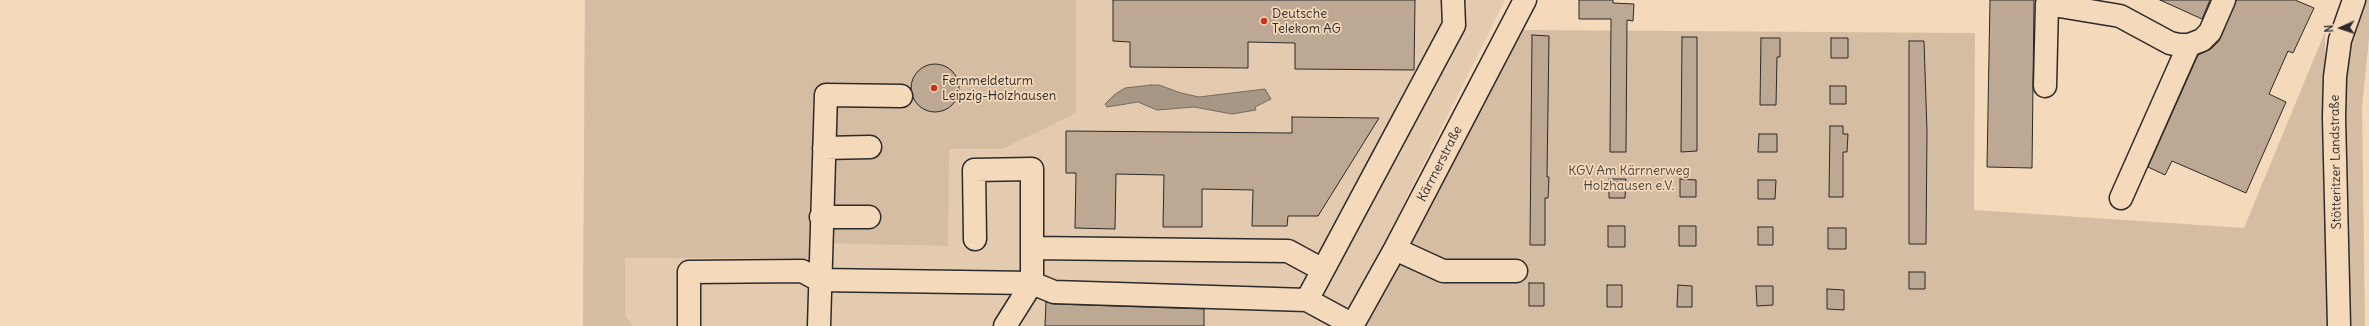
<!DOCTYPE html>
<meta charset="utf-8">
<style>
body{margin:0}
#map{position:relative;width:2369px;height:326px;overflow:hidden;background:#f5d9bb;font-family:Delius,sans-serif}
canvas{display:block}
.north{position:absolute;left:2321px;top:8px;width:40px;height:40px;-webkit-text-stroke:3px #f5d9bb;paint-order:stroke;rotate:267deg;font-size:11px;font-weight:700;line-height:16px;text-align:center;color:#2b2b2b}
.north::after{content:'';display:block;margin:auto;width:14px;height:18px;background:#2b2b2b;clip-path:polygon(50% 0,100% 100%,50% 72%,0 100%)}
</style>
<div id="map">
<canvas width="2369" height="326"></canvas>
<div class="north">N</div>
</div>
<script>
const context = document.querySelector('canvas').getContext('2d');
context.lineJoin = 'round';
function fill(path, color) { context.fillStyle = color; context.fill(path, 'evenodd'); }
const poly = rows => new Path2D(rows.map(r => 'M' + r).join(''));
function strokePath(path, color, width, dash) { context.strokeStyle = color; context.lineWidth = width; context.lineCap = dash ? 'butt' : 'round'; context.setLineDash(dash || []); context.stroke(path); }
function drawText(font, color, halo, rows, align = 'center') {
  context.font = font + ' Delius,sans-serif'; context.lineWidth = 3.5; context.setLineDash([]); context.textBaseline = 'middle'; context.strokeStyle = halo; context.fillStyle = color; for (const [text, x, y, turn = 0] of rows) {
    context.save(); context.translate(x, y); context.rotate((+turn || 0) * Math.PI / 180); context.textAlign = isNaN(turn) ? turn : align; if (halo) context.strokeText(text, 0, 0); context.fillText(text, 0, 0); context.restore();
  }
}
fill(poly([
 [585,0,1505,0,1343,326,583,326]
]), '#e4caaf');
fill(poly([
 [585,0,1076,0,1076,113,1002,149,949,149,948,246,821,243,814,258,625,258,625,316,633,326,583,326],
 [2362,0,2369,0,2369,38,2362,107,2365,326,2348,326,2341,115,2349,38],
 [1522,30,1975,33,1974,210,2244,228,2325,32,2329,326,1360,326]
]), '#d4bda3');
const water = poly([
 [1151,85,1159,85,1181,93,1199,97,1265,89,1271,99,1255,107,1256,110,1232,114,1194,107,1157,110,1138,102,1107,107,1105,104,1114,95,1125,88,1151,85]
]);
fill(water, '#a79784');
strokePath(water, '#756c60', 1);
const building = poly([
 [1113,0,1415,0,1414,70,1295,69,1295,43,1248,42,1248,68,1130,67,1130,42,1113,41,1113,0],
 [1579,0,1613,0,1613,3,1634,4,1633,21,1627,20,1626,152,1610,152,1611,19,1579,19,1579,0],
 [1990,0,2034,0,2032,168,1987,167,1990,0],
 [2160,0,2210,0,2202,19,2160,0],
 [2236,0,2295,0,2314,8,2293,53,2288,51,2269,94,2286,102,2246,193,2172,161,2165,175,2148,167,2198,55,2211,49,2219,41,2236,0],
 [1532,35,1549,36,1547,177,1549,177,1548,198,1545,198,1545,245,1530,245,1532,35],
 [1682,37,1697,37,1697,151,1681,152,1682,37],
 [1761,38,1780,38,1780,57,1777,57,1776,105,1760,105,1761,38],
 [1831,38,1848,38,1848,58,1831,58,1831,38],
 [1909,41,1924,41,1927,132,1926,244,1909,244,1909,41],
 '911 88a24 24 0 1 1 48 0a24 24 0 1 1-48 0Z',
 [1830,86,1846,86,1846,104,1830,104,1830,86],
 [1292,117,1379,118,1318,216,1288,216,1287,226,1252,226,1253,190,1202,189,1202,227,1163,227,1164,175,1116,174,1115,229,1075,228,1076,173,1066,173,1066,131,1292,133,1292,117],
 [1830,126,1843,126,1843,134,1848,134,1847,152,1843,152,1843,197,1829,197,1830,126],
 [1759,134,1777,134,1777,152,1758,152,1759,134],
 [1609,179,1626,179,1625,198,1609,198,1609,179],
 [1680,179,1696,180,1696,197,1680,197,1680,179],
 [1758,180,1776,180,1775,199,1758,199,1758,180],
 [1608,226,1625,226,1625,247,1608,247,1608,226],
 [1679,226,1696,226,1696,246,1679,246,1679,226],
 [1758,227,1773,227,1773,245,1758,245,1758,227],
 [1828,228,1846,228,1846,249,1828,249,1828,228],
 [1909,272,1925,272,1925,289,1909,289,1909,272],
 [1529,283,1544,283,1544,306,1529,306,1529,283],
 [1607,285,1622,285,1622,307,1607,307,1607,285],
 [1678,285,1692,286,1692,307,1677,307,1678,285],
 [1756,286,1773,286,1773,305,1757,306,1756,286],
 [1827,289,1844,290,1844,310,1827,309,1827,289],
 [1046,302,1054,304,1204,309,1204,326,1045,326,1046,302]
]);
fill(building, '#bda893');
strokePath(building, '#2b2b2b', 1);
const minor = poly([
 [2045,86,2047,4,2120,16,2170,43,2179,45,2189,45,2202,40,2210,32,2224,0],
 [824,148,870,147],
 [2121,198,2189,45],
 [821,217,869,217],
 [975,239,974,170,1032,169,1032,283,1005,326],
 [1032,248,1288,251,1323,270],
 [1395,249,1443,271,1516,271],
 [1307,300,1454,25,1453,0],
 [689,326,689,272,802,271,819,280,1032,283,1054,292,1307,300,1353,325],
 [819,326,826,95,901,96],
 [1352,326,1395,249,1525,0]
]);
const major = poly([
 [2339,326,2334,117,2335,77,2340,40,2354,0]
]);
strokePath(minor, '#2b2b2b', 25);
strokePath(major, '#2b2b2b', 25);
strokePath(minor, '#f5d9bb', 22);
strokePath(major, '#f5d9bb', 22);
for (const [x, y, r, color] of [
 [1264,21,4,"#c8321e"],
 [934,88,4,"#c8321e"]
]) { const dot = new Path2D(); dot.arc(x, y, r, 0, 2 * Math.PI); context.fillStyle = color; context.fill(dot); strokePath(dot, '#f5d9bb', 1.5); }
drawText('13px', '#2b2b2b', '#f5d9bb', [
 ["Deutsche",1272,14],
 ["Telekom AG",1272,29],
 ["Fernmeldeturm",942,81],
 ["Leipzig-Holzhausen",942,96]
], 'left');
drawText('13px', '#2b2b2b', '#f5d9bb', [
 ["Stötteritzer Landstraße",2336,162,-91],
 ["Kärrnerstraße",1440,164,-63]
]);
drawText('13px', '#4d4843', '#f5d9bb', [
 ["KGV Am Kärrnerweg",1629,171],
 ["Holzhausen e.V.",1629,186]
]);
</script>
